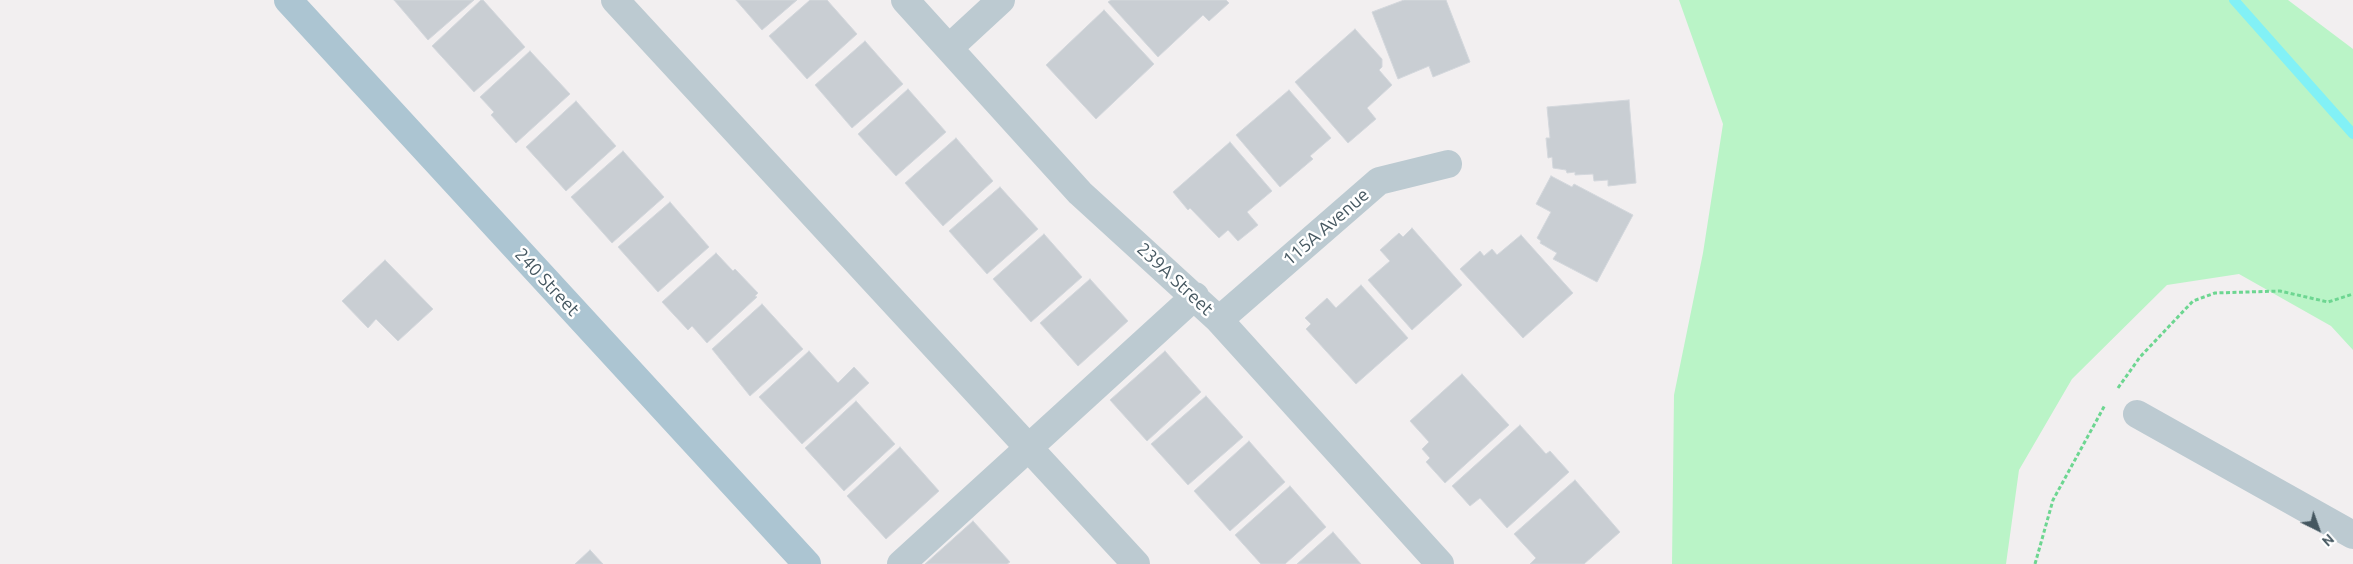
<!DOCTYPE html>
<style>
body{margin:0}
#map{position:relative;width:2353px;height:564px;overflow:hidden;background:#f2eff0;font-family:Ubuntu,sans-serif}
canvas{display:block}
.north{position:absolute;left:2293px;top:504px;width:50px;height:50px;-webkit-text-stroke:4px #fff;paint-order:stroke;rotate:138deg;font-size:14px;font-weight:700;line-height:20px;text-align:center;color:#455760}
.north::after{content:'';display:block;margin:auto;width:18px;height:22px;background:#455760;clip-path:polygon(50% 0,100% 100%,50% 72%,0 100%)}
</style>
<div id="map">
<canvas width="2353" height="564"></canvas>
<div class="north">N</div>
</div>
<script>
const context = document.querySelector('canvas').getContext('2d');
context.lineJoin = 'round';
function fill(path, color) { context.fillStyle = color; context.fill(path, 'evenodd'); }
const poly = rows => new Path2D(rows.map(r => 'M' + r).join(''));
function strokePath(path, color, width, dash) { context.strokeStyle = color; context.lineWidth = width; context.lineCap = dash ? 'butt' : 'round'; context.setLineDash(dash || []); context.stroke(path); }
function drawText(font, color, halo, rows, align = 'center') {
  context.font = font + ' Ubuntu,sans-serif'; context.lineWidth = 5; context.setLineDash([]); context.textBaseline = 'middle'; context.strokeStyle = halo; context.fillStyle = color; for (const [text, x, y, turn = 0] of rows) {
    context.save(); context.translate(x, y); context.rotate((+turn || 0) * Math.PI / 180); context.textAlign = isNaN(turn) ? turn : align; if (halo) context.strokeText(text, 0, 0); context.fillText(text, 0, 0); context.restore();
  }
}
fill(poly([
 [1679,0,2288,0,2353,49,2353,350,2331,326,2239,274,2167,285,2072,379,2019,470,2006,564,1672,564,1674,395,1703,253,1723,124]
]), '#baf4c7');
strokePath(poly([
 [2234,0,2353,134]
]), '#82f1f6', 10);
const building = poly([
 [394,0,474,0,428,40,394,0],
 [481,0,483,0,525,47,474,92,432,46,481,0],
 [736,0,797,0,762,30,736,0],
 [810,0,827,0,857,34,807,79,769,36,810,0],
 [1111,0,1226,0,1229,3,1209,21,1203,15,1158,57,1108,2,1111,0],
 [1404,0,1446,0,1470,62,1433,77,1429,66,1398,79,1372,12,1404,0],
 [1104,10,1154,64,1096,119,1046,65,1104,10],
 [1355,29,1382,59,1382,67,1379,70,1392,85,1367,108,1376,119,1348,143,1295,82,1355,29],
 [865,41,903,84,852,128,815,85,865,41],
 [530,51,570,94,516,143,491,115,494,112,480,97,530,51],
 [908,89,946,132,896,176,858,134,908,89],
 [1289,90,1331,138,1310,156,1313,159,1280,187,1236,135,1289,90],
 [1629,100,1636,183,1608,186,1608,180,1594,181,1593,174,1575,175,1575,172,1567,173,1566,170,1553,168,1552,157,1548,158,1546,138,1550,138,1547,107,1629,100],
 [576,101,616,146,566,191,526,147,576,101],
 [956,138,993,181,943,226,905,183,956,138],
 [1230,142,1272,191,1247,212,1258,225,1238,241,1228,230,1219,238,1190,208,1188,210,1173,192,1230,142],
 [623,151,664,197,612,243,571,197,623,151],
 [1551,176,1572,187,1574,184,1633,215,1597,282,1553,259,1557,253,1540,243,1541,241,1537,238,1551,212,1536,204,1551,176],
 [1000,187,1038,229,987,274,949,231,1000,187],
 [670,202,709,247,658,292,618,247,670,202],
 [1412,228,1462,285,1412,330,1368,280,1390,261,1380,250,1399,233,1403,237,1412,228],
 [1044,234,1082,277,1031,322,993,279,1044,234],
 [1521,235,1573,293,1523,338,1460,269,1480,251,1484,256,1492,249,1497,255,1521,235],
 [716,253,733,271,735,269,758,293,755,296,757,297,707,343,692,326,688,330,662,302,716,253],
 [385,260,433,309,398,341,376,319,368,328,342,301,385,260],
 [1090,279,1128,321,1078,366,1040,323,1090,279],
 [1361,285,1408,338,1356,384,1306,329,1311,324,1305,318,1327,298,1336,308,1361,285],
 [762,304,803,349,750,396,712,349,762,304],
 [809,351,838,383,854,367,869,383,802,444,759,397,809,351],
 [1165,351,1201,392,1147,441,1110,400,1165,351],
 [1462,374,1509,425,1445,483,1426,462,1430,458,1422,449,1429,442,1410,421,1462,374],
 [1206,396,1243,437,1188,485,1151,444,1206,396],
 [856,401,895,444,844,491,805,448,856,401],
 [1520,425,1546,454,1550,451,1569,472,1507,528,1480,498,1470,506,1452,486,1520,425],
 [1249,441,1285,482,1230,531,1194,491,1249,441],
 [900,447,939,491,886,539,847,496,900,447],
 [1575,480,1620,532,1584,564,1530,564,1536,558,1514,534,1575,480],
 [1290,486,1326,527,1285,564,1261,564,1235,535,1290,486],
 [973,521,1010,562,1007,564,925,564,973,521],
 [1333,532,1361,564,1297,564,1333,532],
 [590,550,603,564,575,564,590,550]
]);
fill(building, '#c9ced3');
strokePath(building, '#d3d7dc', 1);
strokePath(poly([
 [2118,388,2140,357,2193,301,2215,293,2280,291,2328,302,2353,294],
 [2035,564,2053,500,2105,405]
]), '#6dd691', 3, [4, 2.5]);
strokePath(poly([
 [615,0,1136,564],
 [905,0,1080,193,1219,320,1440,564],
 [949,48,1001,0],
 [1219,320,1379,181,1448,164],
 [2137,414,2353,535],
 [901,564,1195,296]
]), '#bccad1', 28);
strokePath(poly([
 [288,0,807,564]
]), '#acc5d2', 28);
drawText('18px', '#455760', '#fff', [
 ["115A Avenue",1326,227,-41],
 ["239A Street",1175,279,43],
 ["240 Street",547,282,47]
]);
</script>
